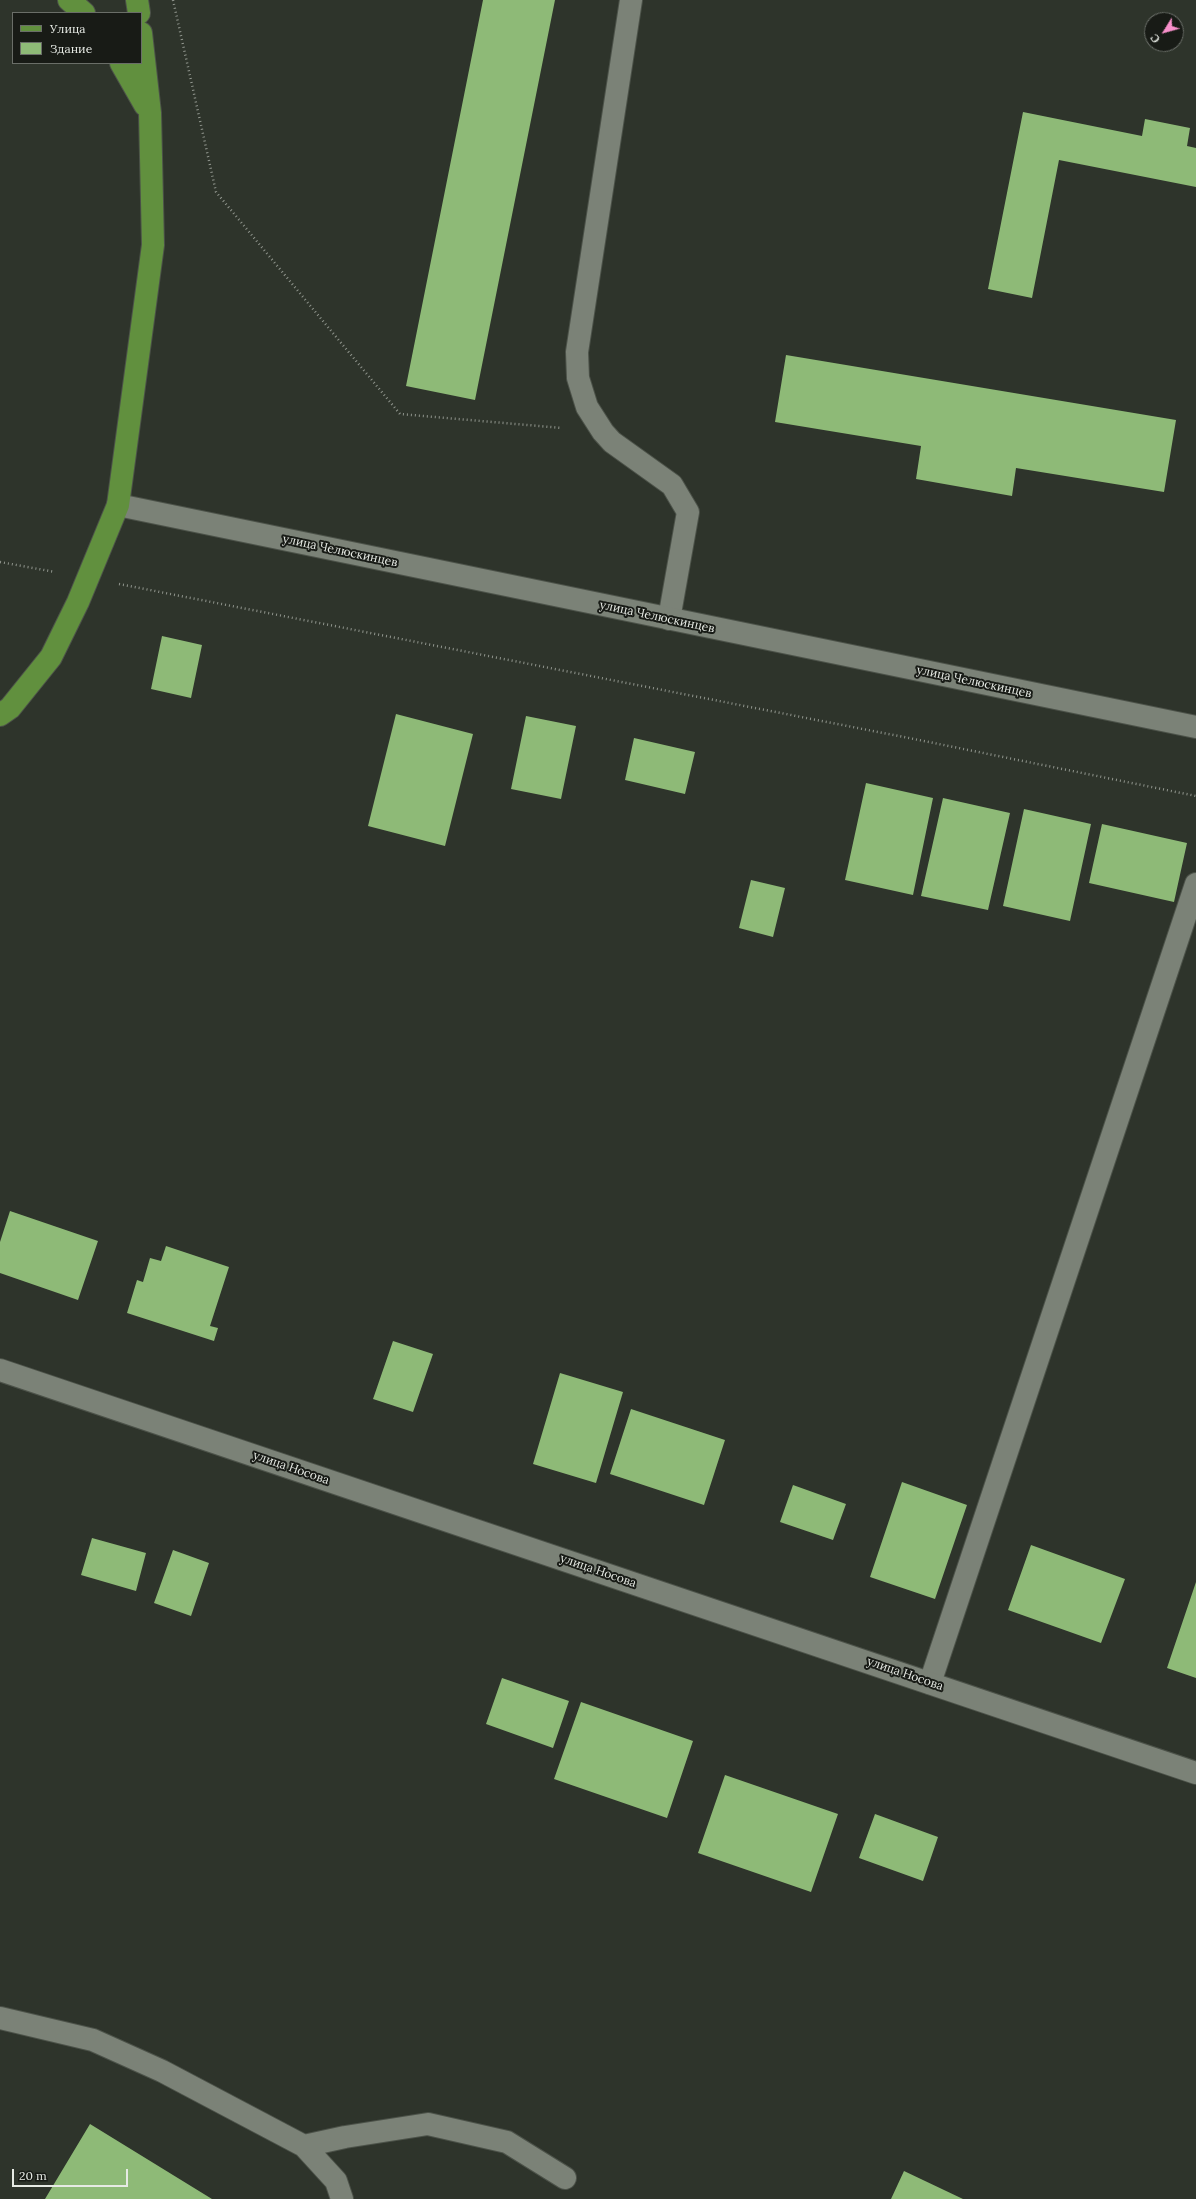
<!DOCTYPE html>
<meta charset="utf-8">
<style>
body{margin:0}
#map{position:relative;width:1196px;height:2199px;overflow:hidden;background:#2e342b;font-family:Lora,serif}
canvas{display:block}
.legend{position:absolute;left:12px;top:12px;width:130px;height:52px;box-sizing:border-box;background:#181b16;border:1px solid #6a6e68;margin:0;padding:5px 7px;list-style:none;font-size:12px;color:#e6eae4}
.legend li{display:flex;align-items:center;gap:8px;height:20px}
.legend b{width:20px;border:1px solid #6a6e68}
.north{position:absolute;left:1144px;top:12px;width:40px;height:40px;box-sizing:border-box;background:#181b16;border:1px solid #6a6e68;border-radius:50%;rotate:233deg;font-size:11px;font-weight:700;line-height:16px;text-align:center;color:#e6eae4}
.north::after{content:'';display:block;margin:auto;width:14px;height:18px;background:#f890cb;clip-path:polygon(50% 0,100% 100%,50% 72%,0 100%)}
.scale{position:absolute;left:12px;top:2169px;width:116px;height:18px;box-sizing:border-box;border:2px solid #e6eae4;border-top:0;padding-left:5px;font-size:12px;line-height:14px;white-space:nowrap;color:#e6eae4;-webkit-text-stroke:3px #181b16;paint-order:stroke}
</style>
<div id="map">
<canvas width="1196" height="2199"></canvas>
<ul class="legend">
<li><b style="height:5px;background:#61903e"></b>Улица</li>
<li><b style="height:11px;background:#8eba77"></b>Здание</li>
</ul>
<div class="north">С</div>
<div class="scale">20 m</div>
</div>
<script>
const context = document.querySelector('canvas').getContext('2d');
context.lineJoin = 'round';
function fill(path, color) { context.fillStyle = color; context.fill(path, 'evenodd'); }
const poly = rows => new Path2D(rows.map(r => 'M' + r).join(''));
function strokePath(path, color, width, dash) { context.strokeStyle = color; context.lineWidth = width; context.lineCap = dash ? 'butt' : 'round'; context.setLineDash(dash || []); context.stroke(path); }
function drawText(font, color, halo, rows, align = 'center') {
  context.font = font + ' Lora,serif'; context.lineWidth = 4; context.setLineDash([]); context.textBaseline = 'middle'; context.strokeStyle = halo; context.fillStyle = color; for (const [text, x, y, turn = 0] of rows) {
    context.save(); context.translate(x, y); context.rotate((+turn || 0) * Math.PI / 180); context.textAlign = isNaN(turn) ? turn : align; if (halo) context.strokeText(text, 0, 0); context.fillText(text, 0, 0); context.restore();
  }
}
fill(poly([
 [483,0,555,0,475,400,406,386],
 [1023,112,1142,136,1145,119,1190,128,1187,146,1196,148,1196,187,1059,160,1032,298,988,289],
 [786,355,1176,420,1164,492,1016,468,1012,496,916,479,921,446,775,422],
 [162,636,202,645,191,698,151,689],
 [396,714,473,734,445,846,368,826],
 [526,716,576,726,561,799,511,789],
 [634,738,695,752,685,794,625,780],
 [866,783,933,798,913,895,845,880],
 [943,798,1010,813,988,910,921,896],
 [1024,809,1091,824,1070,921,1003,906],
 [1102,824,1187,843,1174,902,1089,883],
 [751,880,785,888,773,937,739,928],
 [10,1211,98,1241,78,1300,0,1273,0,1242],
 [166,1246,229,1267,210,1326,218,1328,214,1341,127,1313,137,1280,143,1282,150,1258,161,1261],
 [393,1341,433,1354,413,1412,373,1399],
 [560,1373,623,1392,596,1483,533,1464],
 [631,1409,725,1440,704,1505,610,1474],
 [902,1482,967,1505,935,1599,870,1577],
 [793,1485,846,1504,833,1540,780,1522],
 [92,1538,146,1553,136,1591,81,1575],
 [1031,1545,1125,1579,1101,1643,1008,1610],
 [173,1550,209,1563,191,1616,154,1603],
 [1196,1582,1196,1678,1167,1668],
 [502,1678,569,1701,553,1748,486,1724],
 [581,1702,693,1741,667,1818,554,1779],
 [725,1775,838,1814,811,1892,698,1853],
 [875,1814,938,1837,923,1881,859,1858],
 [90,2124,212,2199,45,2199],
 [904,2171,963,2199,891,2199]
]), '#8eba77');
const lane = poly([
 [631,0,577,352,578,378,587,407,603,432,612,442,672,485,688,512,669,619],
 [930,1683,1196,884],
 [0,2018,93,2040,162,2071,304,2146,336,2181,342,2199],
 [304,2146,345,2137,428,2124,507,2142,565,2178]
]);
const secondary = poly([
 [118,505,1196,727],
 [0,1370,1196,1773]
]);
const primary = poly([
 [69,0,84,13],
 [137,0,139,13],
 [121,63,145,105],
 [0,715,10,708,51,657,78,602,118,505,153,245,150,113,141,33]
]);
strokePath(lane, '#4c5249', 24);
strokePath(secondary, '#4c5249', 24);
strokePath(primary, '#4c5249', 24);
strokePath(poly([
 [173,0,216,192,400,414,562,428],
 [0,562,55,572],
 [119,584,914,739,1196,796]
]), '#90958d', 2.5, [1, 3]);
strokePath(lane, '#7b8277', 22);
strokePath(secondary, '#7b8277', 22);
strokePath(primary, '#61903e', 22);
drawText('12px', '#e6eae4', '#181b16', [
 ["улица Челюскинцев",340,551,12],
 ["улица Челюскинцев",657,617,12],
 ["улица Челюскинцев",974,682,12],
 ["улица Носова",291,1468,19],
 ["улица Носова",598,1571,19],
 ["улица Носова",905,1674,19]
]);
</script>
